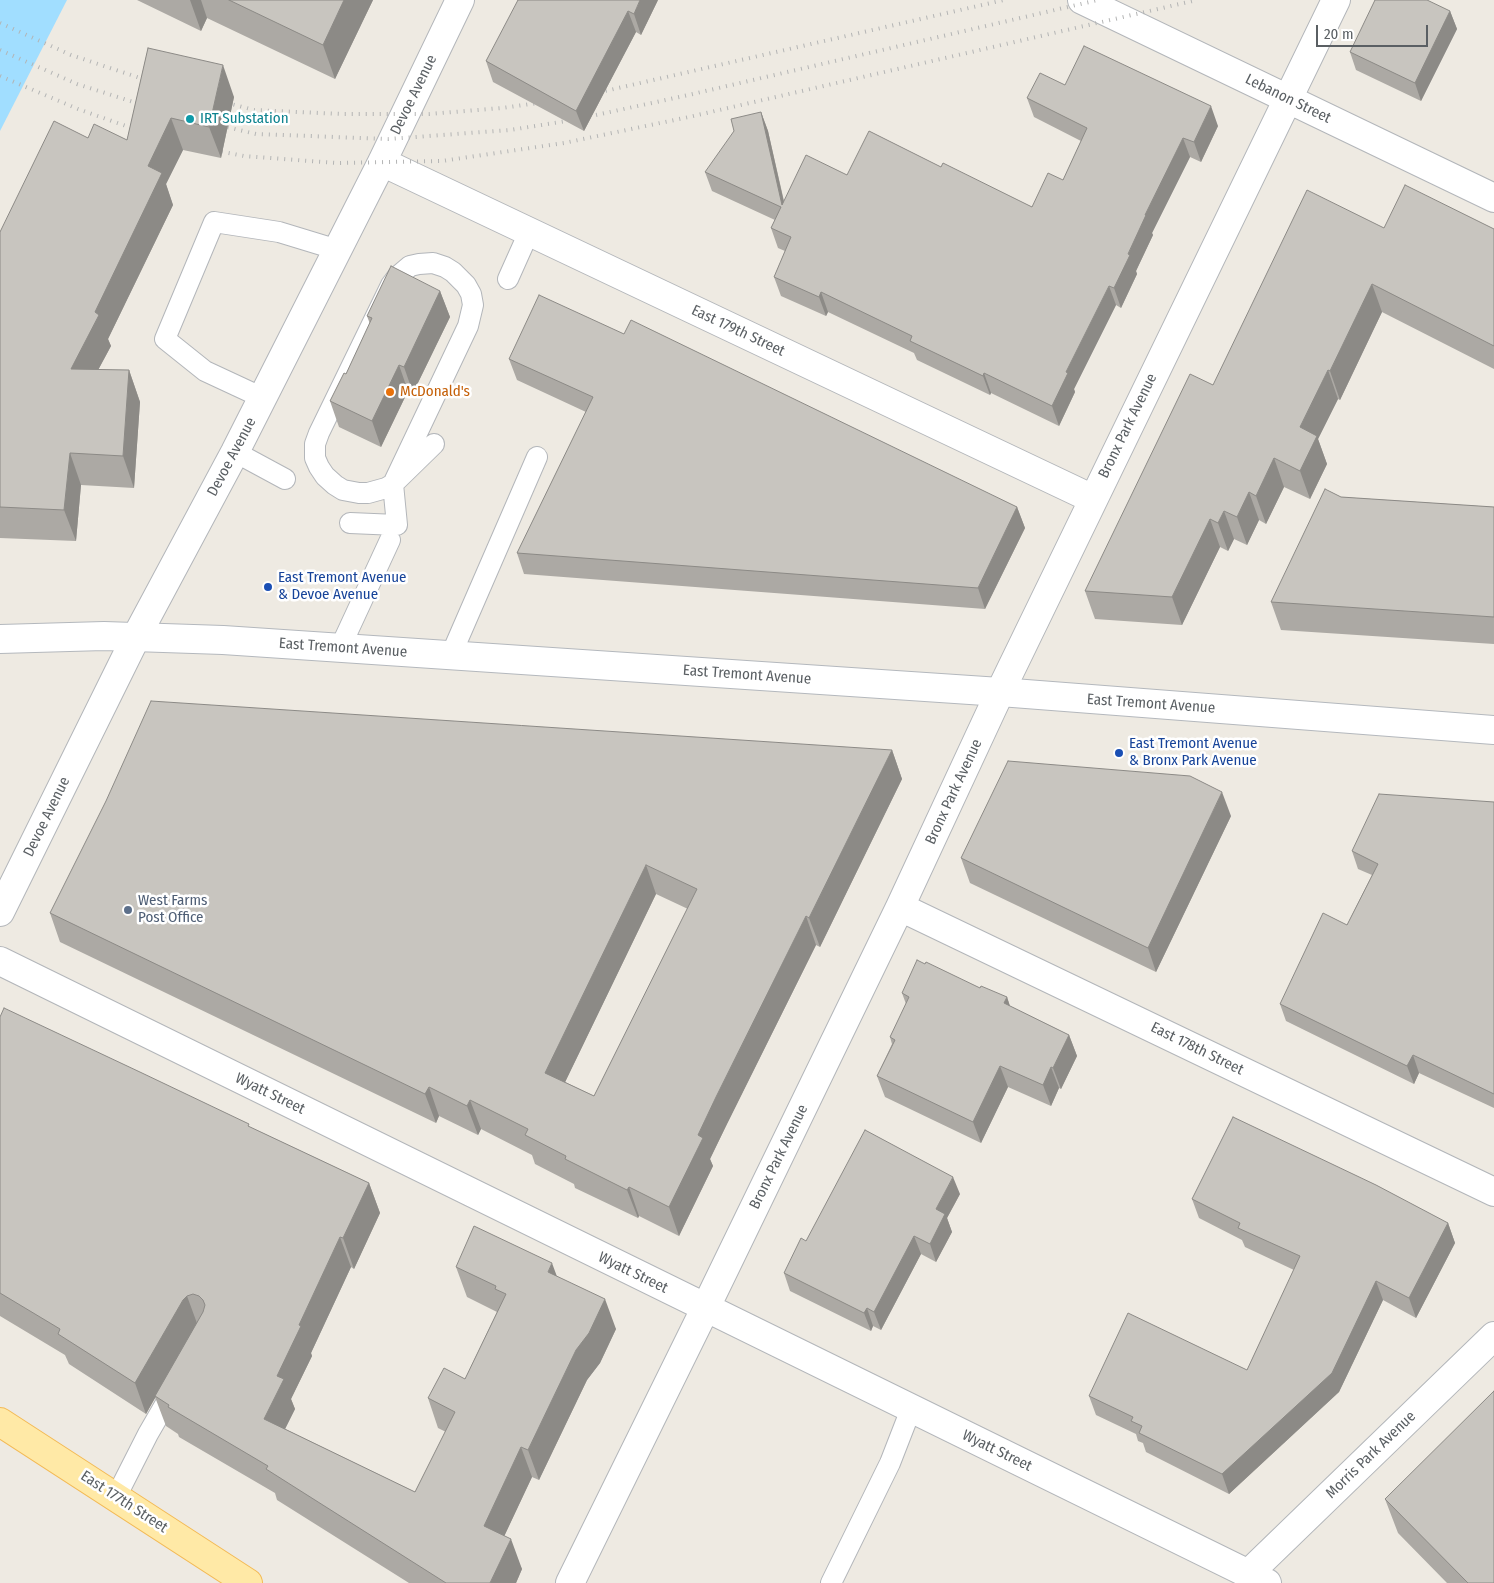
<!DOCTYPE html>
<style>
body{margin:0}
#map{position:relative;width:1494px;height:1583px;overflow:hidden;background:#eeeae2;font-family:"Fira Sans Condensed",sans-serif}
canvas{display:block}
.scale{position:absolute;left:1316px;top:25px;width:112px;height:22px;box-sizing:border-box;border:2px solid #5a5f63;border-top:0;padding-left:6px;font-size:15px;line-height:18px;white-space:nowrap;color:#5a5f63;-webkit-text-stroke:4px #fff;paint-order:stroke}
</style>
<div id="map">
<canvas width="1494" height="1583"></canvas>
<div class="scale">20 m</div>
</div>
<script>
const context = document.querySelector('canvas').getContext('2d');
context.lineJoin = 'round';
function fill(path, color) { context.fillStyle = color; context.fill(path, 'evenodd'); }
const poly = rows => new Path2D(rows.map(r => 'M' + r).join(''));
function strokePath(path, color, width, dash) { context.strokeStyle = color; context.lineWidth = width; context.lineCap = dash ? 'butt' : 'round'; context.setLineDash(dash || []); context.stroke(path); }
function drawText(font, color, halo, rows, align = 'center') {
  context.font = font + ' "Fira Sans Condensed",sans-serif'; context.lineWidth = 5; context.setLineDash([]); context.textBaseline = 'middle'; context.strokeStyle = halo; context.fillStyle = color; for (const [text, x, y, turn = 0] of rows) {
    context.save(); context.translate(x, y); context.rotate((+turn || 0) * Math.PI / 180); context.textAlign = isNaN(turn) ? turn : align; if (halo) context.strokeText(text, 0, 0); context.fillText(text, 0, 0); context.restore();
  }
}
fill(poly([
 [0,0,67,0,0,131]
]), '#a1deff');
const lane = poly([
 [433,263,445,267,453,272,466,285,471,294,473,305,468,326,393,484,386,488,368,493,359,493,343,490,335,485,325,476,319,467,315,458,315,444,319,433,391,285,397,277,410,266,419,264,433,263],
 [508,279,529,232],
 [263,398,205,371,165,339,214,222,279,232,338,250],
 [235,452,285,479],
 [350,523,397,525,393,484,434,444],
 [340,648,390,540],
 [451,655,537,457],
 [116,1497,148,1434,174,1389],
 [831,1583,890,1463,911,1409]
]);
const street = poly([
 [1082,0,1494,198],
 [382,162,1093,499],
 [900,907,1494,1192],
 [0,912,136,637,235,452,382,162,460,0],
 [0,961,1267,1583],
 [1248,1574,1494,1336],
 [570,1583,705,1309,900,907,1000,692,1336,0]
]);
const secondary = poly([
 [0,639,104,636,223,640,1000,692,1494,730]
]);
const primary = poly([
 [0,1422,248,1583]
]);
strokePath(lane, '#b3b6ba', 22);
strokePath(street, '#b3b6ba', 30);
strokePath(secondary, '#b4b8bd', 30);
strokePath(primary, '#f3ba56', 30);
strokePath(lane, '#fff', 20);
strokePath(street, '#fff', 28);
strokePath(secondary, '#fff', 28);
strokePath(primary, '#ffe9a6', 28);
strokePath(poly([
 [0,23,71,55,155,83],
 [0,50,77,84,149,107],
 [0,76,78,109,143,132],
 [592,94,1004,0],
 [220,101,254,110,342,114,429,114,502,108,545,102],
 [214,124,256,134,388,139,510,130,573,120,684,96,1098,0],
 [208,149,244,156,336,163,442,161,564,143,689,117,1197,0]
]), '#b3b4b4', 4, [1, 6]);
fill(poly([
 [137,0,373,0,335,79,207,18,201,31],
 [658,0,641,35,636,32,584,131,493,82,486,61],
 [1450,11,1457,29,1421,101,1356,70,1350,52],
 [148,48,234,97,221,158,183,150,166,184,173,205,108,339,111,346,98,370,129,370,140,402,134,488,81,485,76,541,0,538,0,232,88,138,127,140],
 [1065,85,1218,126,1201,162,1190,157,1152,233,1153,235,1136,271,1137,274,1121,308,1116,305,1074,389,1075,392,1059,426,991,393,990,395,917,360,914,353,828,312,826,316,781,296,774,277,785,251,778,248,771,228,775,220,712,191,705,172,761,112,768,131,784,201,847,175,941,167,1032,207,1063,180,1081,141,1034,117,1027,98],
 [1384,228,1494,229,1494,369,1382,312,1340,400,1338,399,1318,439,1327,464,1310,499,1284,487,1266,524,1259,520,1247,545,1234,539,1228,551,1220,547,1182,625,1095,619,1085,591,1213,385],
 [440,291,450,317,413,393,408,391,381,447,339,427,330,401,346,374,370,324,367,316],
 [624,334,1017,507,1025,528,985,609,524,574,517,553,586,412,517,380,509,359],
 [1341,497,1494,507,1494,644,1281,630,1271,602],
 [892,750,902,779,820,947,816,945,726,1126,710,1159,713,1166,679,1236,639,1216,638,1218,575,1188,574,1184,535,1164,532,1155,481,1129,478,1135,439,1116,436,1123,60,942,50,913],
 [656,894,688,909,594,1096,565,1082],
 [1494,802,1494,1108,1419,1073,1414,1084,1286,1021,1280,1004,1347,925,1372,875,1358,869,1352,851],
 [1231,816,1156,972,970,883,961,858],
 [980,988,1007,997,1010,1006,1069,1035,1077,1056,1061,1089,1059,1088,1051,1106,1008,1087,981,1143,885,1097,877,1076,892,1044,890,1037,906,1004,902,993],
 [0,1017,250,1127,369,1183,380,1213,354,1269,351,1267,311,1353,312,1356,291,1399,295,1409,285,1429,415,1492,446,1432,438,1428,428,1398,465,1379,497,1312,467,1297,456,1267,557,1276,616,1329,600,1363,587,1380,539,1480,532,1477,504,1536,522,1569,516,1583,409,1583,277,1500,275,1493,179,1437,178,1434,166,1426,155,1397,146,1414,69,1364,65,1355,0,1316],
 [960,1194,947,1218,952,1232,936,1262,921,1254,881,1330,873,1326,871,1331,790,1291,784,1273,806,1241],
 [1192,1199,1448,1223,1455,1243,1416,1318,1383,1300,1339,1392,1229,1494,1146,1452,1143,1443,1138,1441,1136,1434,1096,1415,1089,1396,1247,1370,1294,1270,1245,1247,1242,1240,1199,1218],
 [1385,1499,1494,1583,1447,1583,1398,1533]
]), '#aca9a4');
fill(poly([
 [190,0,201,0,207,18,201,31],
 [344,0,373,0,335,79,323,45],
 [640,0,658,0,641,35,634,14],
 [628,11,636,32,584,131,576,111],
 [1450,11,1457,29,1421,101,1415,83],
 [223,65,234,97,221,158,209,127],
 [1211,106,1218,126,1201,162,1194,142],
 [761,112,768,131,789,225,782,205],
 [171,118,183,150,166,184,173,205,108,339,111,346,82,400,71,369,95,312,148,166],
 [1183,138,1190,157,1152,233,1153,235,1136,271,1137,274,1121,308,1114,288,1145,215],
 [1372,284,1382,312,1340,400,1330,371],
 [1109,286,1116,305,1074,389,1075,392,1059,426,1052,406,1066,372],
 [440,291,450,317,413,393,404,367],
 [821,292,828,312,826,316,819,297],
 [399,365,408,391,381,447,372,421],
 [129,370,140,402,134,488,123,456],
 [1328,370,1338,399,1318,439,1327,464,1310,499,1300,471,1300,427],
 [984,373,991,393,990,395,983,376],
 [70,453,81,485,76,541,64,510],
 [1274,458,1284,487,1266,524,1256,496],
 [1249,492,1259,520,1247,545,1237,517],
 [1017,507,1025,528,985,609,978,588],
 [1224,511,1234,539,1228,551,1218,523],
 [1210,519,1220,547,1182,625,1172,597],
 [892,750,902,779,820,947,809,918],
 [1222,792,1231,816,1156,972,1148,948],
 [646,865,656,894,556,1101,545,1073],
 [806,916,816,945,726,1126,710,1159,713,1166,679,1236,669,1207,698,1135,716,1097],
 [1007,997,1014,1019,1004,1003],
 [1069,1035,1077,1056,1061,1089,1053,1068],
 [1413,1055,1419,1073,1414,1084,1407,1066],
 [1000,1066,1008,1087,981,1143,973,1122],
 [1051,1067,1059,1088,1051,1106,1043,1085],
 [429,1087,439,1116,436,1123,425,1094],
 [470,1100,481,1129,478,1135,467,1106],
 [953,1177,960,1194,947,1218,952,1232,936,1262,930,1244,936,1209],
 [369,1183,380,1213,354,1269,343,1238],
 [629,1187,639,1216,638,1218,627,1190],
 [1448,1223,1455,1243,1416,1318,1409,1298],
 [914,1236,921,1254,881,1330,874,1312],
 [340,1237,351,1267,311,1353,312,1356,291,1399,295,1409,275,1449,264,1419,277,1376,299,1325],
 [552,1263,563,1293,548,1272],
 [1376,1281,1383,1300,1339,1392,1229,1494,1222,1474],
 [187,1296,198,1326,194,1330,146,1414,135,1383,183,1300],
 [605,1299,616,1329,600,1363,587,1380,539,1480,528,1450,576,1350],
 [867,1308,873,1326,871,1331,864,1313],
 [521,1447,532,1477,495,1556,484,1526],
 [511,1539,522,1569,516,1583,490,1583]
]), '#8c8a86');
const building = poly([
 [229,0,344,0,323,45,229,0],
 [518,0,640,0,634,14,628,11,576,111,486,61,518,0],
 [1375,0,1427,0,1450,11,1415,83,1350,52,1375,0],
 [1084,46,1211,106,1194,142,1183,138,1145,215,1146,215,1128,254,1130,255,1114,288,1109,286,1066,372,1068,373,1052,406,984,373,983,376,910,341,912,336,821,292,819,297,774,277,791,237,771,228,781,207,705,172,734,131,731,119,761,112,782,205,806,155,847,175,869,131,941,167,943,163,1032,207,1048,173,1063,180,1087,128,1027,98,1040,73,1065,85,1084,46],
 [148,48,223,65,209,127,171,118,148,166,162,173,95,312,99,315,71,369,129,370,123,456,70,453,64,510,0,507,0,232,54,121,88,138,94,124,127,140,148,48],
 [1405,185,1494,229,1494,346,1372,284,1330,371,1328,370,1300,427,1317,436,1300,471,1274,458,1256,496,1249,492,1237,517,1224,511,1218,523,1210,519,1172,597,1085,591,1190,374,1213,385,1307,190,1384,228,1405,185],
 [391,266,440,291,404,367,399,365,372,421,330,401,344,373,346,374,372,318,367,316,391,266],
 [539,295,624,334,631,320,1017,507,978,588,517,553,593,397,509,359,539,295],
 [1325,489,1341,497,1494,507,1494,617,1271,602,1325,489],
 [151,701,892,750,809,918,806,916,716,1097,698,1135,703,1138,669,1207,629,1187,627,1190,565,1159,566,1156,525,1135,528,1129,470,1100,467,1106,429,1087,425,1094,50,913,106,801,151,701],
 [646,865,697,889,594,1096,545,1073,646,865],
 [1008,761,1190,776,1222,792,1148,948,961,858,1008,761],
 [1379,794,1494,802,1494,1094,1413,1055,1407,1066,1280,1004,1323,913,1347,925,1378,864,1352,851,1379,794],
 [917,960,925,964,926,962,980,988,981,986,1007,997,1004,1003,1069,1035,1053,1068,1051,1067,1043,1085,1000,1066,973,1122,877,1076,895,1040,890,1037,909,997,902,993,917,960],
 [4,1008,142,1073,249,1124,248,1126,369,1183,343,1238,340,1237,299,1325,301,1326,277,1376,284,1379,264,1419,415,1492,455,1412,428,1398,444,1368,465,1379,506,1294,495,1289,496,1286,456,1267,474,1226,552,1263,548,1272,605,1299,589,1333,576,1350,528,1450,521,1447,484,1526,511,1539,490,1583,446,1583,266,1469,268,1466,168,1407,169,1405,155,1396,203,1312,205,1305,203,1300,199,1296,193,1294,187,1296,183,1300,135,1383,58,1334,60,1329,0,1293,0,1017,4,1008],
 [1233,1117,1376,1185,1448,1223,1409,1298,1376,1281,1332,1373,1222,1474,1139,1433,1142,1426,1131,1421,1133,1417,1089,1396,1128,1313,1247,1370,1300,1256,1238,1228,1240,1223,1192,1199,1233,1117],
 [865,1130,953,1177,936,1209,945,1214,930,1244,914,1236,874,1312,867,1308,864,1313,784,1273,801,1238,806,1241,865,1130],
 [1494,1391,1494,1583,1468,1583,1385,1499,1494,1391]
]);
fill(building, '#c8c5bf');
strokePath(building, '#8c8a86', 1);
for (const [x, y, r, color] of [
 [190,119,5,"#0f9aa8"],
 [390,392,5,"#e8710a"],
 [268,587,5,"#1a4fb4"],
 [1119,753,5,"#1a4fb4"],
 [128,910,5,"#5c6f8a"]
]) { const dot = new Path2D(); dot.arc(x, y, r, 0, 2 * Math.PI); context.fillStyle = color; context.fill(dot); strokePath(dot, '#fff', 2); }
drawText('15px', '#5a5f63', '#fff', [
 ["Devoe Avenue",414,95,-64],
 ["Lebanon Street",1288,99,26],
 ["East 179th Street",738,331,25],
 ["Bronx Park Avenue",1128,426,-64],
 ["Devoe Avenue",232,457,-62],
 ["East Tremont Avenue",343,648,4],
 ["East Tremont Avenue",747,675,4],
 ["East Tremont Avenue",1151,704,4],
 ["Bronx Park Avenue",954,792,-65],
 ["Devoe Avenue",47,817,-64],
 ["East 178th Street",1197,1049,26],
 ["Wyatt Street",270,1094,26],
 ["Bronx Park Avenue",779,1157,-64],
 ["Wyatt Street",633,1273,26],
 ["Wyatt Street",997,1451,26],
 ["Morris Park Avenue",1371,1455,-44],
 ["East 177th Street",124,1502,33]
]);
drawText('15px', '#0d838f', '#fff', [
 ["IRT Substation",200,119]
], 'left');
drawText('15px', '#c56008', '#fff', [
 ["McDonald's",400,392]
], 'left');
drawText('15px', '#164399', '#fff', [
 ["East Tremont Avenue",278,578],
 ["& Devoe Avenue",278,595],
 ["East Tremont Avenue",1129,744],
 ["& Bronx Park Avenue",1129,761]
], 'left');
drawText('15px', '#4e5e75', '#fff', [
 ["West Farms",138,901],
 ["Post Office",138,918]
], 'left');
</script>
